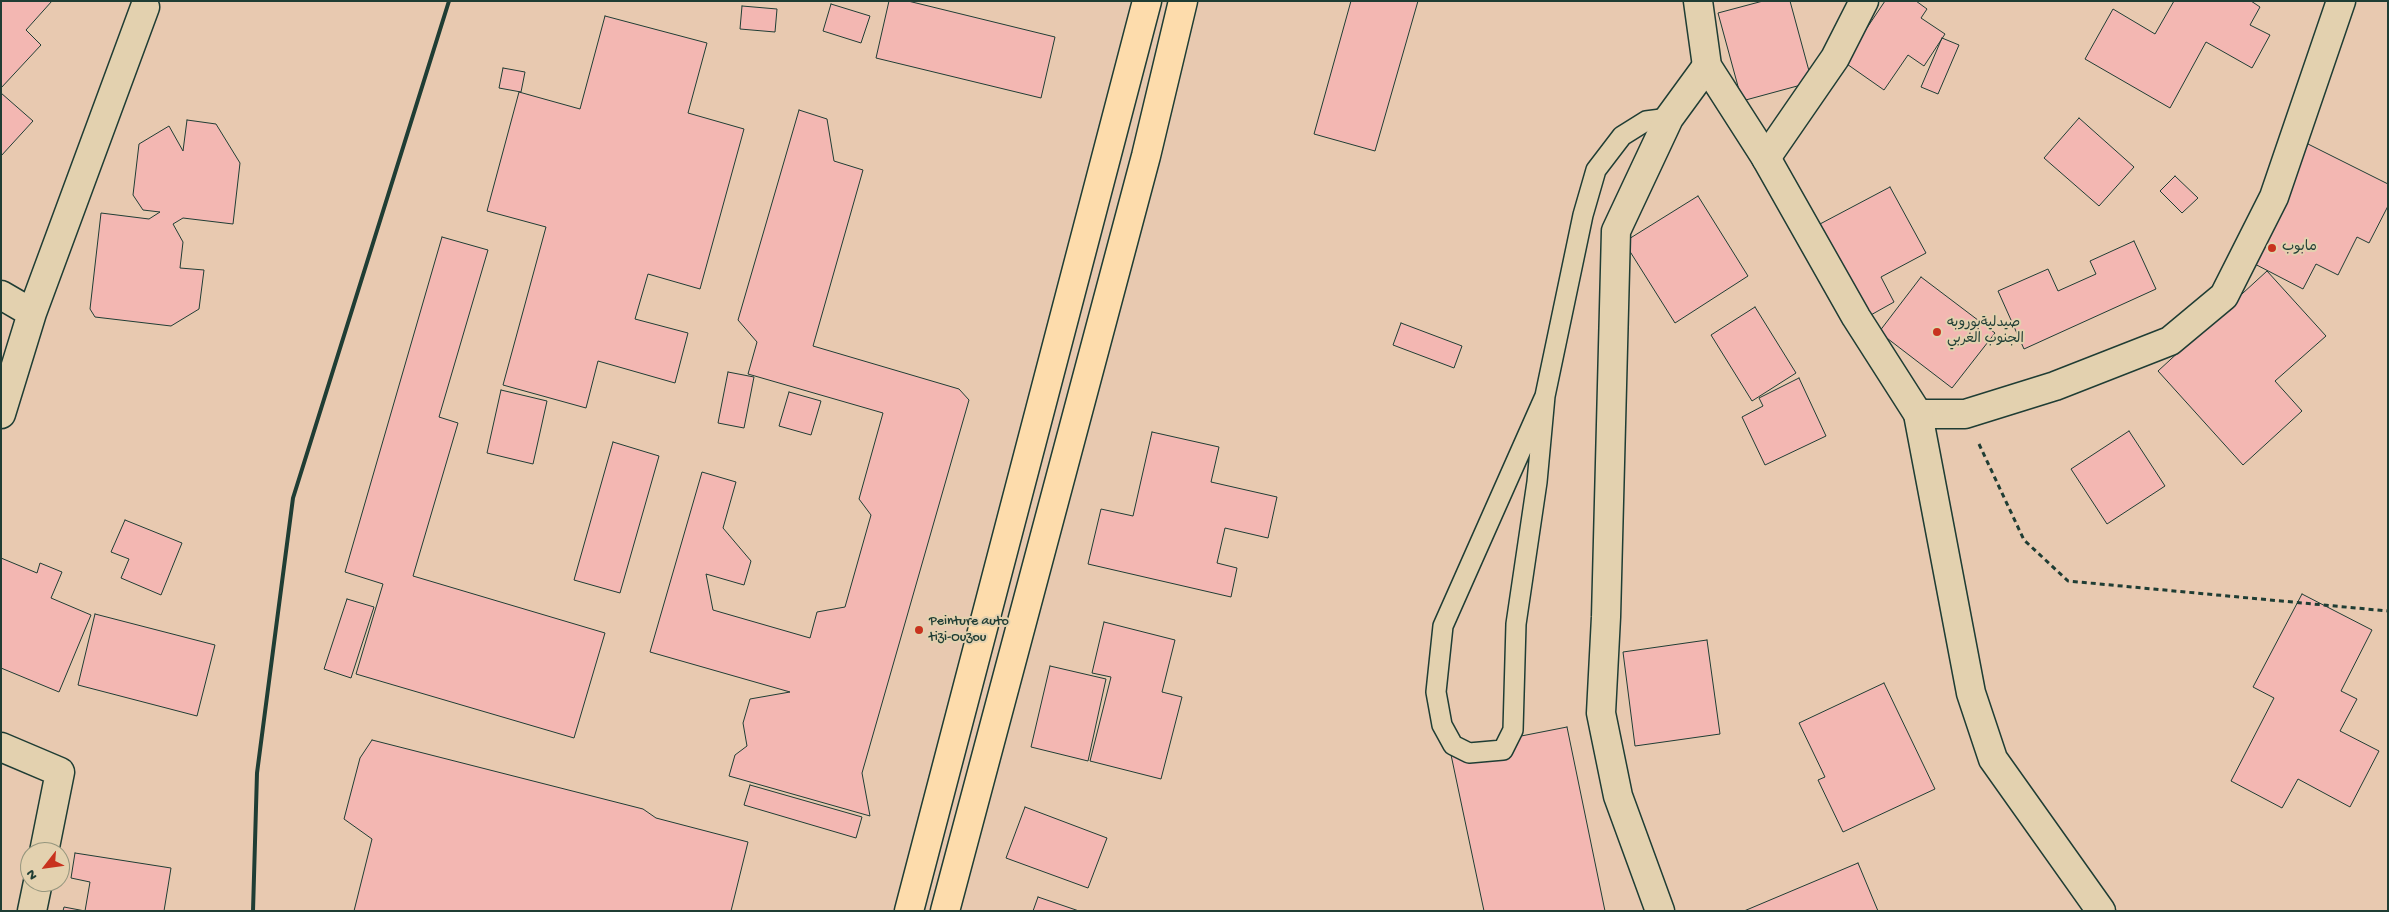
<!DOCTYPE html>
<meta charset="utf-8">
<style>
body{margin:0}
#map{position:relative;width:2389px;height:912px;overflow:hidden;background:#e8c9b0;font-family:"Gochi Hand",sans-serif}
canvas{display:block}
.frame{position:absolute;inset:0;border:2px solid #1f3d34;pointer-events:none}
.north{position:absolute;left:20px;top:842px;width:50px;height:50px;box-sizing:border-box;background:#e3d1af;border:1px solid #95967e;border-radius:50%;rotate:240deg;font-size:14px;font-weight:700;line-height:20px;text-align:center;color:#1f3d34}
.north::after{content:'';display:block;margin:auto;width:18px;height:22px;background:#c8321e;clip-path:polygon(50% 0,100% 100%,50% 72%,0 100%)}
</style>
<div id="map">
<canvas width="2389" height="912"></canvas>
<div class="frame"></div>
<div class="north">N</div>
</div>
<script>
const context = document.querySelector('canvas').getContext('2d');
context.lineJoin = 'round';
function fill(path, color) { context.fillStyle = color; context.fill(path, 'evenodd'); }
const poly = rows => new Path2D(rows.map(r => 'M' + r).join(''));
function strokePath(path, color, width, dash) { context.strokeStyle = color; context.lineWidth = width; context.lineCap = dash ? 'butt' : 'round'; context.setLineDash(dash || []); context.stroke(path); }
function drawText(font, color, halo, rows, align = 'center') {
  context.font = font + ' "Gochi Hand","Playpen Sans Arabic",sans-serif'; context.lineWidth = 4; context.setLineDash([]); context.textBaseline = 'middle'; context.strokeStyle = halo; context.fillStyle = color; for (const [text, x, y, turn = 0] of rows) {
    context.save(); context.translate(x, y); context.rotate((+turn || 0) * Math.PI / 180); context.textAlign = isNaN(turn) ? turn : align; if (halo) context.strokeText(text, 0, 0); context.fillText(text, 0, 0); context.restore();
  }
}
const building = poly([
 [1,1,52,1,26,30,41,45,1,88,1,1],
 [889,1,908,1,1055,37,1041,98,876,58,889,1],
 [1351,1,1418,1,1375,151,1314,134,1351,1],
 [1763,1,1790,1,1812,82,1742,101,1718,13,1763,1],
 [1885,1,1916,1,1927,9,1921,18,1945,34,1924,66,1908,55,1884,90,1844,62,1885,1],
 [2174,1,2251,1,2260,7,2250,25,2270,35,2252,68,2206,42,2170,108,2085,59,2113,9,2155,34,2174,1],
 [831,4,870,16,861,43,823,31,831,4],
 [742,6,777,9,775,32,740,29,742,6],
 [605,16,707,43,688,113,744,129,700,289,648,274,635,319,688,333,675,383,598,361,586,408,503,385,546,227,487,211,519,92,580,109,605,16],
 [1942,38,1959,45,1938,94,1921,87,1942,38],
 [503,68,525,72,521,92,499,88,503,68],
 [1,93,33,121,1,156,1,93],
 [799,110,827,119,834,161,863,170,813,346,959,389,969,400,862,773,870,816,729,776,735,755,747,746,743,723,750,699,790,692,650,652,702,472,736,482,723,528,751,561,744,585,706,574,713,610,810,638,817,612,845,607,871,515,859,499,883,413,748,374,757,342,738,320,799,110],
 [2079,118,2134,167,2099,206,2044,158,2079,118],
 [187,120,216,124,240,163,233,224,183,218,173,224,183,242,180,268,204,270,199,309,171,326,95,317,90,309,101,213,149,219,160,212,143,210,133,195,139,144,169,126,183,151,187,120],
 [2308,144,2388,184,2388,206,2369,243,2357,237,2338,275,2316,264,2303,289,2249,261,2308,144],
 [2175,176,2198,198,2182,213,2160,191,2175,176],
 [1890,187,1926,253,1881,277,1894,302,1869,316,1820,224,1890,187],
 [1698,196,1748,276,1675,323,1624,242,1698,196],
 [442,237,488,250,439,417,458,423,413,576,605,633,574,738,356,674,383,584,345,572,442,237],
 [2134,241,2156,289,2024,349,1998,291,2048,269,2058,291,2096,274,2090,261,2134,241],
 [2267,271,2326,336,2275,381,2302,411,2243,465,2158,371,2267,271],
 [1921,277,1995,333,1952,388,1879,332,1921,277],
 [1755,307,1796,373,1752,401,1711,335,1755,307],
 [1401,323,1462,346,1454,368,1393,345,1401,323],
 [728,372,754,377,744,428,718,423,728,372],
 [1799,378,1826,436,1765,465,1742,417,1763,406,1759,398,1799,378],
 [501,390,547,401,533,464,487,453,501,390],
 [789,392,821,401,811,435,779,426,789,392],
 [2129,431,2165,486,2107,524,2071,469,2129,431],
 [1152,432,1219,447,1211,482,1277,497,1268,538,1225,528,1217,563,1237,568,1231,597,1088,564,1101,509,1133,516,1152,432],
 [613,442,659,456,620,593,574,580,613,442],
 [125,520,182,543,161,595,121,578,129,559,111,552,125,520],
 [1,558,37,573,40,563,62,572,51,598,91,615,59,692,1,668,1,558],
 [2302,594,2372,630,2341,691,2357,699,2340,731,2379,751,2350,807,2298,779,2282,808,2231,781,2274,698,2253,687,2302,594],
 [347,599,374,607,351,678,324,669,347,599],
 [95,614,215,645,197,716,78,685,95,614],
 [1104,622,1175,640,1162,692,1182,697,1161,779,1090,761,1111,677,1092,673,1104,622],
 [1707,640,1720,734,1635,746,1623,652,1707,640],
 [1050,666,1106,679,1088,761,1031,747,1050,666],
 [1884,683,1935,789,1843,832,1818,780,1825,777,1799,723,1884,683],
 [1567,727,1605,911,1484,911,1450,750,1567,727],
 [372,740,643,809,656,818,748,842,731,911,354,911,372,839,344,819,360,758,372,740],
 [750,785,862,817,856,838,744,805,750,785],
 [1025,807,1107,838,1088,888,1006,858,1025,807],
 [75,853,171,868,164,911,63,911,64,907,85,911,90,882,71,878,75,853],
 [1858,863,1878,911,1744,911,1858,863],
 [1038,897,1079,911,1033,911,1038,897]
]);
fill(building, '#f3b7b2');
strokePath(building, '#1f3d34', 1);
const lane = poly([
 [1545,396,1537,482,1516,624,1513,730,1503,750,1469,753,1453,745,1442,725,1436,692,1443,626,1545,396,1583,215,1596,170,1622,136,1646,121,1669,118]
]);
const street = poly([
 [1766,158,1835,58,1864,1],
 [1,295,32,313,1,414],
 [32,313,145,7],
 [1918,414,1965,414,2055,386,2170,341,2224,296,2274,197,2341,1],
 [1,747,60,772,44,852],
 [32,911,38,882],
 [1660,911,1618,796,1601,713,1606,617,1616,231,1669,118,1707,66]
]);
const secondary = poly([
 [1698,1,1707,66,1766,158,1856,317,1918,414,1971,693,1993,759,2101,911]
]);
const highway = poly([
 [909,911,1147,1],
 [945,911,1146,156,1183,1]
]);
strokePath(lane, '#1f3d34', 22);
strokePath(street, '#1f3d34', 31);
strokePath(secondary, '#1f3d34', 31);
strokePath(highway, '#1f3d34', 31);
strokePath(poly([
 [1979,444,2024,540,2068,581,2388,611]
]), '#1f3d34', 3, [5, 4]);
strokePath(lane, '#e3d1af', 19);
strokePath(street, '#e3d1af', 28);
strokePath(secondary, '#e3d1af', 28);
strokePath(highway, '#fddcac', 28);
strokePath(poly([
 [253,911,257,773,293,498,449,1]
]), '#1f3d34', 4);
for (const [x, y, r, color] of [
 [2272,248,5,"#c8321e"],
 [1937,332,5,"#c8321e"],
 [919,630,5,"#c8321e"]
]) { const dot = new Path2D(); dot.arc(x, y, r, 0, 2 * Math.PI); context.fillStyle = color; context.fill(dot); strokePath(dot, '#e3d1af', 2); }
drawText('14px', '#1f3d34', '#e3d1af', [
 ["مابوب",2282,248],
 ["صيدليةبوروبه",1947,324],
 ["الجنوب الغربي",1947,340],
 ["Peinture auto",929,622],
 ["tizi-Ouzou",929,638]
], 'left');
</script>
